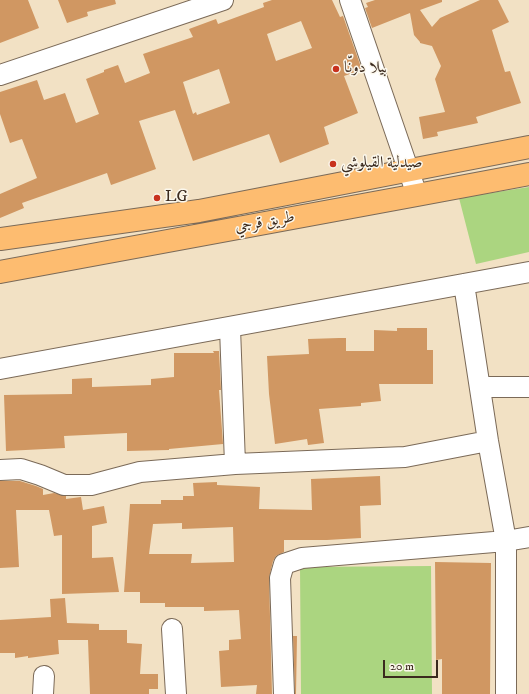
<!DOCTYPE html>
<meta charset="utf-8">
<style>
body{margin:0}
#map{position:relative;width:529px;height:694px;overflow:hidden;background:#f2e1c4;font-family:"IM FELL DW Pica",serif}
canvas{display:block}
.scale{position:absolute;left:383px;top:660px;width:55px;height:18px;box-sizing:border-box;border:2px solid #3b2a1e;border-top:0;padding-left:5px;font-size:12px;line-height:14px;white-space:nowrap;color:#3b2a1e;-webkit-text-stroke:3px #fbf7ec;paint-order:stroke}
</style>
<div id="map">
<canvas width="529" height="694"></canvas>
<div class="scale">20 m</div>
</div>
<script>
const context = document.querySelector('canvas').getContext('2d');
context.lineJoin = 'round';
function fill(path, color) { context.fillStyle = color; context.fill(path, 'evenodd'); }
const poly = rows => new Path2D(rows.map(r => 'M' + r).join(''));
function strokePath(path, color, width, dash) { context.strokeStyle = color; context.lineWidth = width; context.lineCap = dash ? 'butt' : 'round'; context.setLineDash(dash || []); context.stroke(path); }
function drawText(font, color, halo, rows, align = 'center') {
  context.font = font + ' "IM FELL DW Pica",Amiri,serif'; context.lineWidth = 3; context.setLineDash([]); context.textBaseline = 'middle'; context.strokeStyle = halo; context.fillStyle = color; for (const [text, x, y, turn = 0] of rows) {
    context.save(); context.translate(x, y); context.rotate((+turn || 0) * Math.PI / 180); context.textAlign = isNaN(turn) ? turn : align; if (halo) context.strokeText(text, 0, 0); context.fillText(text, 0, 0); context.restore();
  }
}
fill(poly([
 [529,187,529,252,476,264,459,198],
 [431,566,432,694,301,694,300,567]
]), '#abd580');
fill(poly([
 [0,0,28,0,39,28,0,43],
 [58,0,115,0,116,4,87,12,88,16,67,23],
 [272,0,332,0,340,17,343,16,362,70,344,76,358,113,324,127,329,144,280,163,269,134,193,161,175,110,139,121,156,169,111,185,107,173,22,203,24,208,0,218,0,194,37,178,22,139,10,143,0,114,0,92,37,80,44,100,65,93,76,123,99,114,86,79,104,72,104,70,118,65,125,83,150,73,143,54,193,37,189,29,216,19,218,24,264,7,263,3],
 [301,21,312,48,276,61,267,34],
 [219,69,230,103,197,115,196,112,193,114,183,82],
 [375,0,442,0,442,2,420,10,432,27,440,18,480,0,498,0,509,22,492,30,505,72,510,71,521,103,476,117,478,123,437,132,438,136,423,139,419,117,445,112,435,79,441,66,432,46,420,43,420,42,414,35,410,13,372,28,365,8,368,7,366,3],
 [397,328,427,328,427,350,433,350,433,384,379,384,381,401,361,403,361,406,319,409,324,443,308,445,307,439,275,444,269,394,267,356,309,354,308,339,339,338,346,338,346,351,374,351,374,330,397,331],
 [213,351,219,351,221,390,219,390,223,444,169,449,169,450,127,451,127,433,64,436,65,448,6,451,4,395,72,394,72,379,92,378,92,387,151,385,151,379,174,377,174,353,214,353],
 [380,476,381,505,360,506,361,538,327,540,284,540,284,552,276,556,273,561,269,578,272,694,256,694,257,685,221,687,219,651,229,650,229,640,241,639,239,610,204,611,204,607,165,607,165,603,140,603,140,592,124,592,130,504,161,504,161,500,183,500,183,496,194,496,193,483,217,482,217,485,260,487,259,509,312,510,311,479],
 [182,523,182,529,233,527,234,562,191,563,192,554,149,554,153,524],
 [0,481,20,481,36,486,43,489,43,495,54,493,66,496,66,499,81,497,83,510,104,506,107,523,92,526,92,558,113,557,119,592,62,594,62,535,54,536,49,510,16,510,19,567,0,568],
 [435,562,491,563,490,694,442,694,442,659,436,660],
 [65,598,67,623,99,624,99,630,127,630,127,643,142,644,140,674,158,674,158,689,149,689,149,694,90,694,88,640,58,640,59,654,28,658,28,656,15,658,15,653,0,653,0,620,51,617,50,599],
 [293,636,297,636,296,694,295,694]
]), '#d09762');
const minor = poly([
 [350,0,417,195],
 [0,75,223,0],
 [464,284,488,441,506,541,506,694],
 [230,328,235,464],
 [0,369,529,272],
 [480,387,529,387],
 [0,470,21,469,40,475,64,485,91,485,140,472,235,464,405,457,488,441],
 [172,629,176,694],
 [43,694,44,676],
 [284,694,280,578,284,564,302,558,506,541,529,537]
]);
const highway = poly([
 [0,239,199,211,529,147],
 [0,272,417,195,529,174]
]);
strokePath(minor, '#7b6a58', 22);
strokePath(highway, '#7b6a58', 24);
strokePath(minor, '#fff', 20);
strokePath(highway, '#fdbc70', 22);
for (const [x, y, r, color] of [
 [336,69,4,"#c8321e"],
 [333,164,4,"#c8321e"],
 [157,198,4,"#c8321e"]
]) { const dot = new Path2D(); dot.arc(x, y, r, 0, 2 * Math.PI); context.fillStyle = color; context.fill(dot); strokePath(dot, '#fbf7ec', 1.5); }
drawText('16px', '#3b2a1e', '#fbf7ec', [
 ["بيلا دونّا",344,69],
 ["صيدلية القيلوشي",341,164],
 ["LG",165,198]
], 'left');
drawText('16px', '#3b2a1e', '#fbf7ec', [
 ["طريق قرجي",265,223,-10]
]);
</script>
